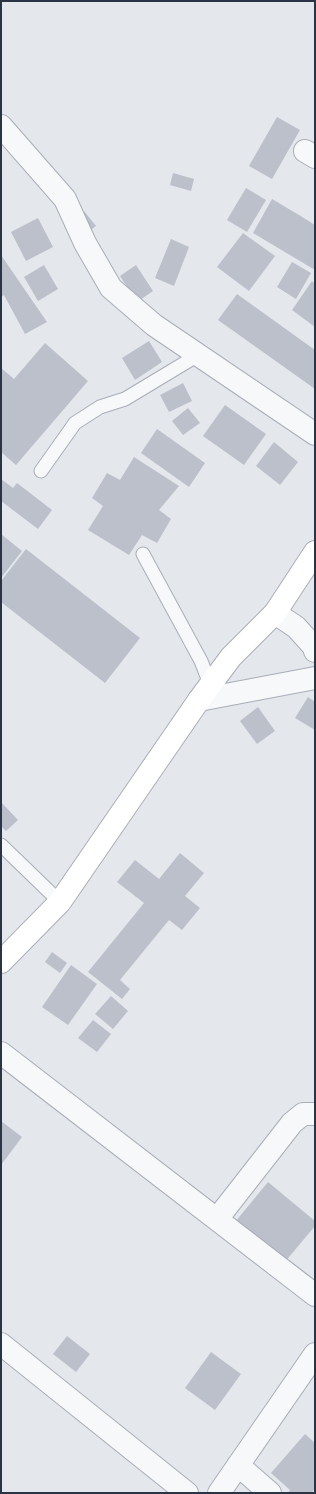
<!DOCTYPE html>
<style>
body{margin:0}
#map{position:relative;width:316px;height:1494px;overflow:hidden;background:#e4e7ec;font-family:"DejaVu Sans",sans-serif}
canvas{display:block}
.frame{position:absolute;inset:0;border:2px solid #2b3445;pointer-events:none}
</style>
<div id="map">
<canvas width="316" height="1494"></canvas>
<div class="frame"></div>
</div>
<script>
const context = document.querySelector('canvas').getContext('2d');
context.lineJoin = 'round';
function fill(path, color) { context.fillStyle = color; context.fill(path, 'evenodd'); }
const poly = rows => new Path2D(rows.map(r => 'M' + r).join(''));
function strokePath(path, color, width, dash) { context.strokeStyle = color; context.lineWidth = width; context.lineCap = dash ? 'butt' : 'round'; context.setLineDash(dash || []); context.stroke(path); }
fill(poly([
 [277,117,300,130,272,179,249,166],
 [173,173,194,179,191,191,170,185],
 [246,188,266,200,247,232,227,220],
 [272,199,299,215,293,224,299,215,315,225,315,270,253,233],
 [84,211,96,226,88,232,76,217],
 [38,218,53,247,26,261,11,232],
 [243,233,275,256,249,291,217,267],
 [171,239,189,247,174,286,155,278],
 [1,255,47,322,25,334,4,295,1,297],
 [292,262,311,273,296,299,277,287],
 [44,265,58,289,38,301,24,277],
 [136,265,153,291,137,302,120,276],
 [312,281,315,284,315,327,292,310],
 [237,294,315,350,315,389,218,320],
 [149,341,162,362,135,380,122,358],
 [45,343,88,381,16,465,1,452,1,368,14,379],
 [183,383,192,401,169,412,160,395],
 [225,405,266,434,244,465,203,436],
 [188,408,200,423,183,435,172,421],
 [157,429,205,463,189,487,141,453],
 [274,442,298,462,280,485,256,466],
 [134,457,179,486,159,510,171,519,157,543,142,535,129,555,88,530,103,506,92,498,107,473,120,480],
 [1,479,13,488,17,483,52,510,38,529,1,501],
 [1,534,22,551,1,578],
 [26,549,140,638,105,683,1,602,1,581],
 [308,697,315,702,315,730,295,718],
 [258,707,275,731,257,744,240,721],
 [1,802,18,820,6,831,1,826],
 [180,853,204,873,185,896,200,908,182,930,169,920,120,980,130,989,122,999,88,972,144,903,117,882,135,860,159,879],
 [52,952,67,963,60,973,45,962],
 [71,965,97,984,68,1025,42,1007],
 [111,996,128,1011,113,1029,95,1014],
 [93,1020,111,1034,97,1052,78,1038],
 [1,1121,22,1137,1,1165],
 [268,1182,315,1221,315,1226,284,1263,235,1222],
 [67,1336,90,1354,76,1372,53,1354],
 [211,1352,241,1374,215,1410,185,1388],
 [305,1434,315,1443,315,1489,311,1493,288,1493,290,1490,271,1473]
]), '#bbc0ca');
const service = poly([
 [41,471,75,423,100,407,125,399,198,355],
 [143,554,201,661,210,684],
 [1,845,60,902]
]);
const minor = poly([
 [1,126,65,199,85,243,111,288,154,325,315,434],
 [305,151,315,157],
 [275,613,296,627,314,647,315,651],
 [199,700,315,678],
 [1,1053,315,1295],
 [217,1219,292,1123,303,1114,315,1114],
 [1,1344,187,1493],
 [238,1465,270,1493],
 [219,1493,315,1354]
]);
const secondary = poly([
 [1,962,60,902,199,700,231,657,275,613,315,552]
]);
strokePath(service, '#a9aeb7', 15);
strokePath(minor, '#a9aeb7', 24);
strokePath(secondary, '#a9aeb7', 24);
strokePath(service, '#f7f8fa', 13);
strokePath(minor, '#f7f8fa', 22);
strokePath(secondary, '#fff', 22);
</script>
